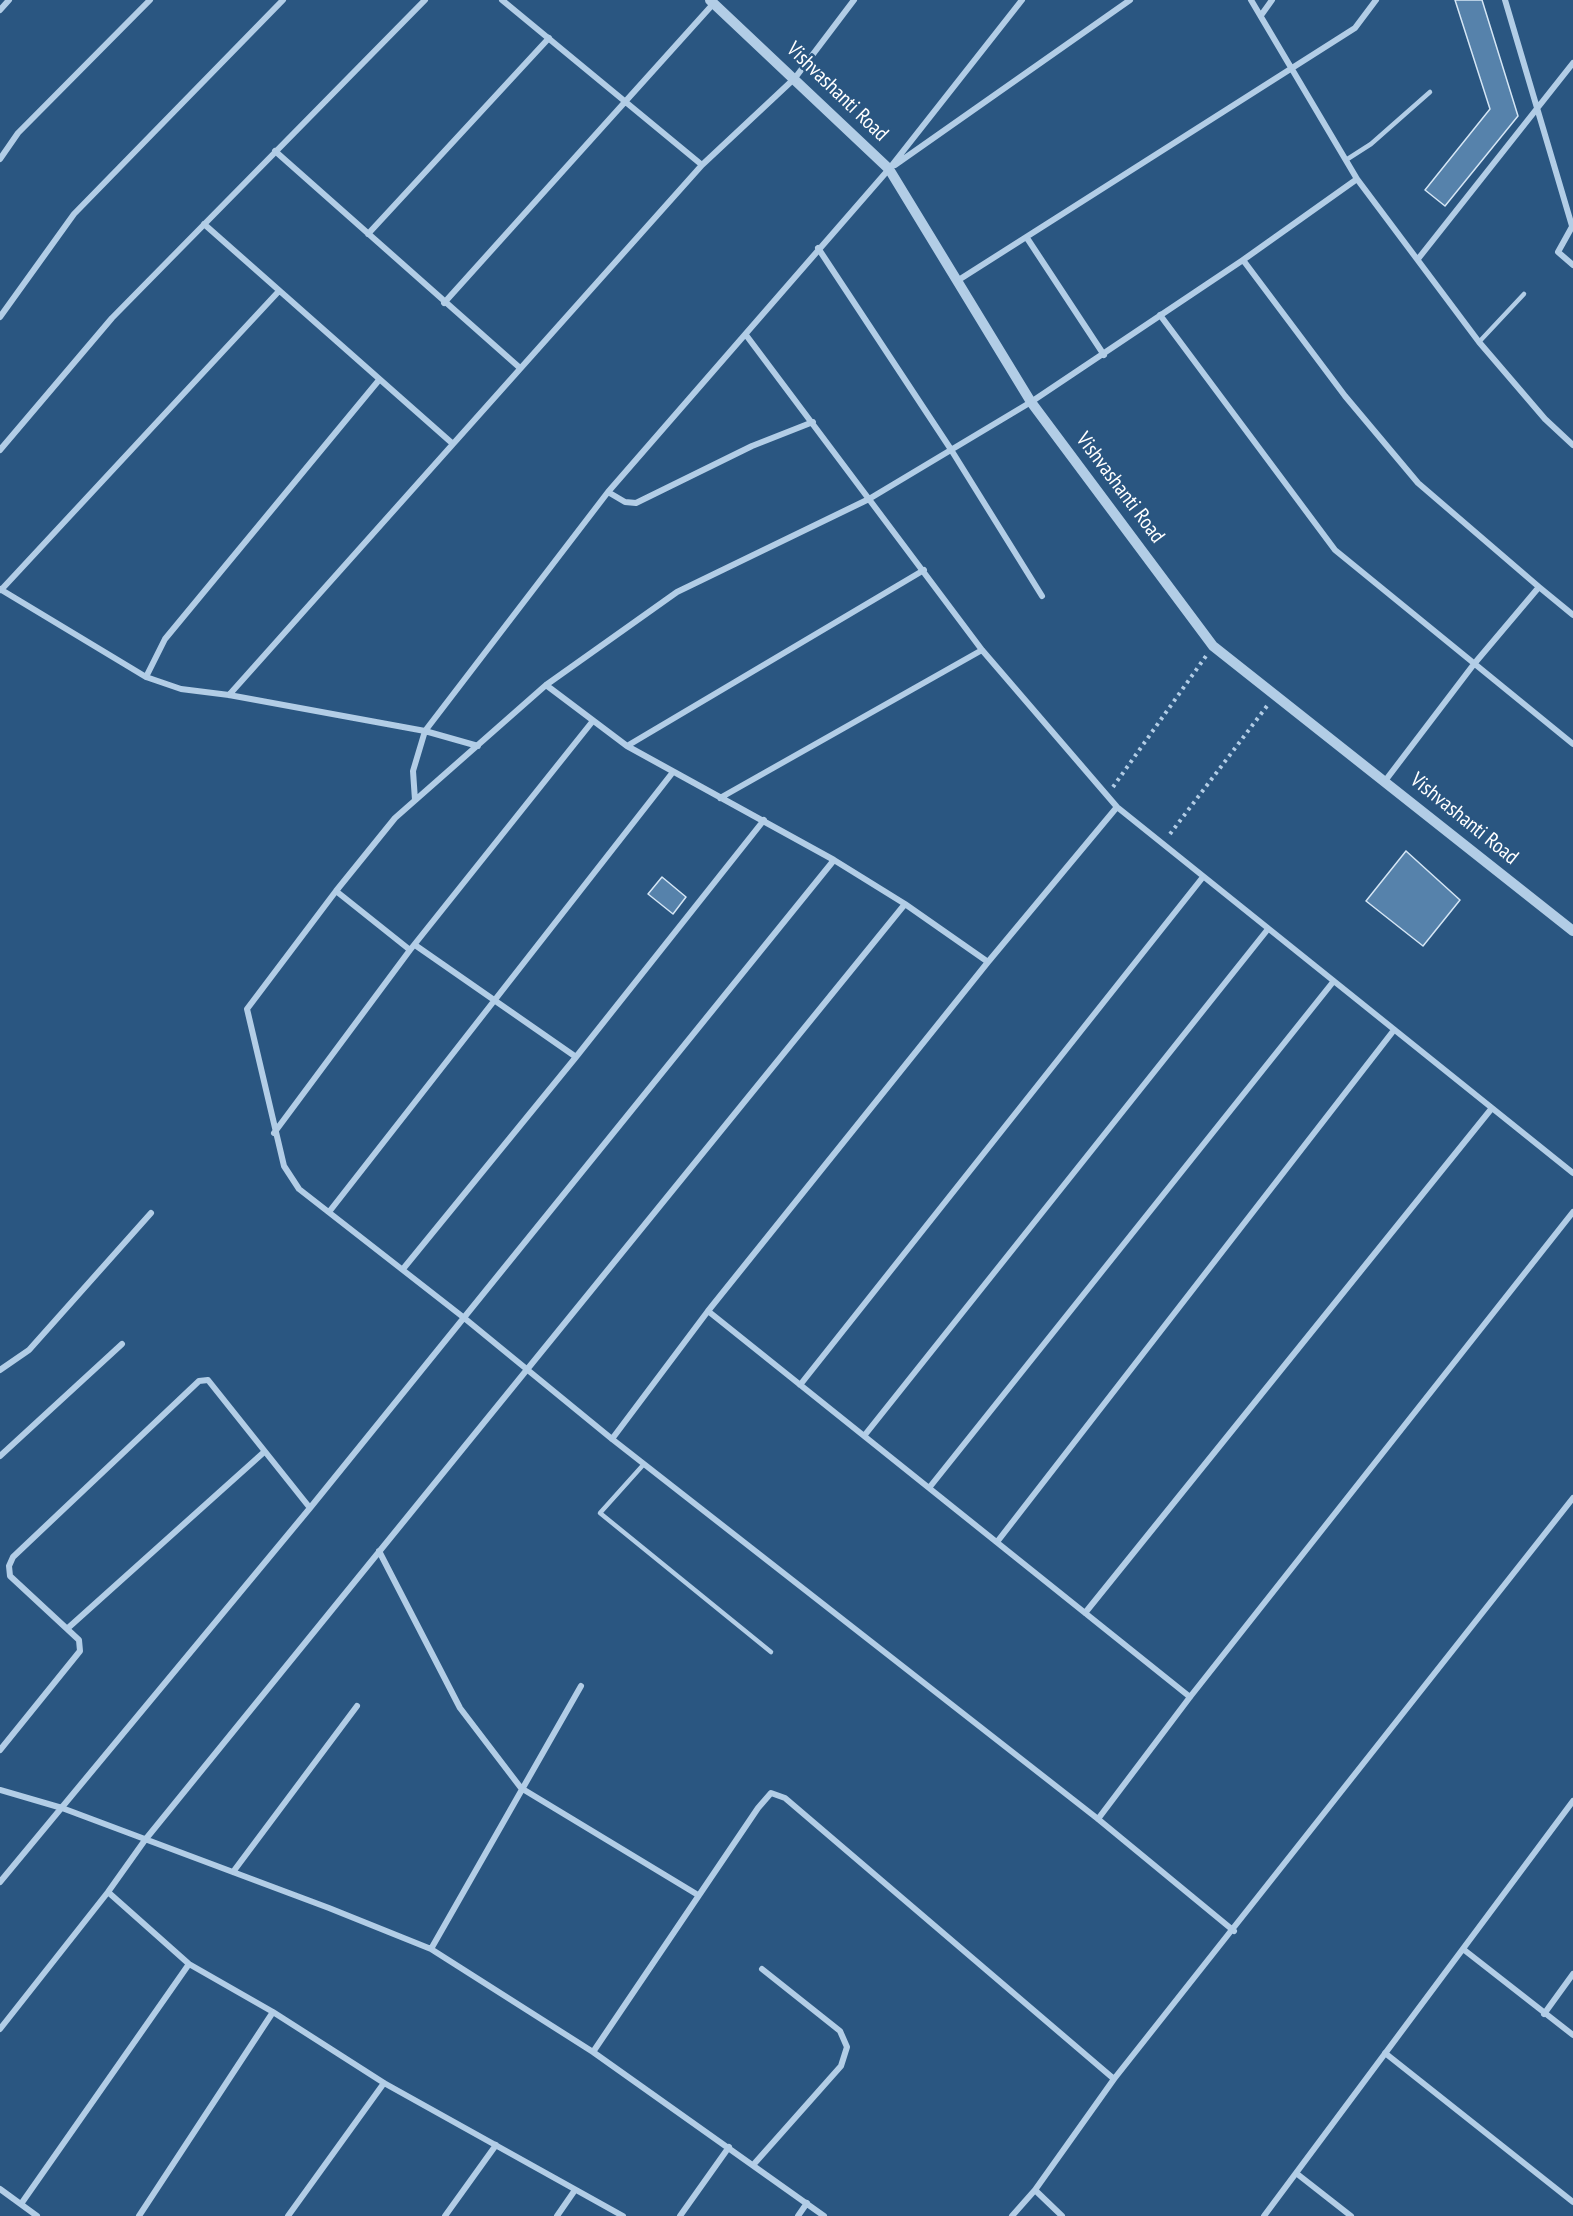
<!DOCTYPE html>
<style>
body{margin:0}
canvas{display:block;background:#2a5681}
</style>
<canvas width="1573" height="2216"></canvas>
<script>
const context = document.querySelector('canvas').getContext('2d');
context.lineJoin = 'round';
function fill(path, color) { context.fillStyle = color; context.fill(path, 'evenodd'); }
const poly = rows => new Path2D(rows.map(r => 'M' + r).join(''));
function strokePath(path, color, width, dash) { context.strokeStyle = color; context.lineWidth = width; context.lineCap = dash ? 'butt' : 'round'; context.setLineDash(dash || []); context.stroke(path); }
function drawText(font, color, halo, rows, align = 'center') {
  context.font = font + ' "PT Sans Narrow",sans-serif'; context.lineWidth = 5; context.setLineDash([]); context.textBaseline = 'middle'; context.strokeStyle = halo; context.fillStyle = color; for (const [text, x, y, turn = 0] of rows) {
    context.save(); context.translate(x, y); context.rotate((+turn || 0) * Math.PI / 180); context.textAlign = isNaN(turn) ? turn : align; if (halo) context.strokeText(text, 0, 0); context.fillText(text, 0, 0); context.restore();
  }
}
const building = poly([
 [1455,0,1482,0,1518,116,1445,206,1425,190,1490,109,1455,0],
 [1406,851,1460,900,1423,946,1366,901,1406,851],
 [662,877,686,897,673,914,648,894,662,877]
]);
fill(building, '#5682ab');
strokePath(building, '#d5e6f5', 1.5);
strokePath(poly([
 [1113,787,1206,656],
 [1170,834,1267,706]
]), '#b2cde6', 4, [3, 4.5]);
strokePath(poly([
 [1346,160,1371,144,1430,92],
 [1479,342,1524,294],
 [644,1464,600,1513,771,1652]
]), '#b2cde6', 4.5);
strokePath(poly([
 [502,0,702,165],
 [1251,0,1357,179,1479,342,1545,419,1573,445],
 [1505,0,1572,226],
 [0,10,9,0],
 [1262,14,1272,0],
 [275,151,520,368],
 [0,159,18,133,150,0],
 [895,165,1130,0],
 [204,224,453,444],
 [1573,225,1558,252,1573,265],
 [368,234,549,38],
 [1027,238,1104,355],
 [818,248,950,448,1042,596],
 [1418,259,1573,63],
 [1243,260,1345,396,1418,483,1539,587],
 [957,281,1355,28,1376,0],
 [444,303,714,3],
 [1160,315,1335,550,1573,744],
 [0,317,74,214,283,0],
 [746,335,982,650,1117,807,1573,1173],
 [0,450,112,318,425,0],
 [608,492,625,502,636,503,752,446,813,422],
 [0,589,146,677,181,689,229,695,425,731,478,746],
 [1,590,279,291],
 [146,677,165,639,379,380],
 [546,685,627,746,834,860,905,904,988,962],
 [229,695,702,165,795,78,854,0],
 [627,746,924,570],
 [1385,781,1474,664,1539,587,1573,615],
 [720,798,982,650],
 [415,800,413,771,425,731,608,492,889,169,1022,0],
 [336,891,410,950],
 [415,945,576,1057],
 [274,1133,410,950,592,722],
 [329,1212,673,772],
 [403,1269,576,1057,764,820],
 [708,1311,1190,1697],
 [0,1370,29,1350,151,1213],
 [800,1385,1203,877],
 [864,1436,1268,929],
 [612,1439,708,1311,988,962,1117,807],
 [0,1456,122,1344],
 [929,1488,1333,982],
 [997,1542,1394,1030],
 [379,1551,460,1708,521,1788,698,1895],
 [1085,1613,1492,1108],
 [68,1628,263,1453],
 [0,1750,80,1651,79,1640,10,1576,9,1566,13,1557,199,1381,208,1380,310,1508],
 [0,1790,62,1808,329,1908,431,1949,593,2052,824,2216],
 [1098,1819,1190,1697,1573,1212],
 [233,1872,357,1706],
 [0,1882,310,1508,834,860],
 [108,1892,189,1964,273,2012,384,2083,623,2216],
 [1234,1931,1098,1819,612,1439,463,1317,299,1189,284,1166,247,1009,336,891,395,818,546,685,677,592,869,499,1031,402,1243,260,1357,179],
 [431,1949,581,1686],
 [1463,1949,1573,2035],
 [1544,2014,1573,1974],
 [0,2029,108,1892,145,1840,905,904],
 [593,2052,758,1808,771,1793,785,1798,1114,2079],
 [1385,2053,1573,2202],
 [754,2164,841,2066,847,2047,840,2031,762,1969],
 [1296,2173,1351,2216],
 [0,2189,37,2216],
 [1035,2190,1062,2216],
 [21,2204,189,1964],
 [139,2216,273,2012],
 [288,2216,384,2083],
 [445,2216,496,2145],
 [557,2216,575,2190],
 [680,2216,729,2147],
 [798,2216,807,2203],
 [1012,2216,1035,2190,1114,2079,1573,1498],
 [1264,2216,1573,1801]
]), '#b2cde6', 6);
strokePath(poly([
 [710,0,889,169,1031,402,1213,646,1573,931]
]), '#b2cde6', 10);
drawText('21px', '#fff', '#2a5681', [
 ["Vishvashanti Road",837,92,44],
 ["Vishvashanti Road",1120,488,53],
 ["Vishvashanti Road",1464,819,39]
]);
</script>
